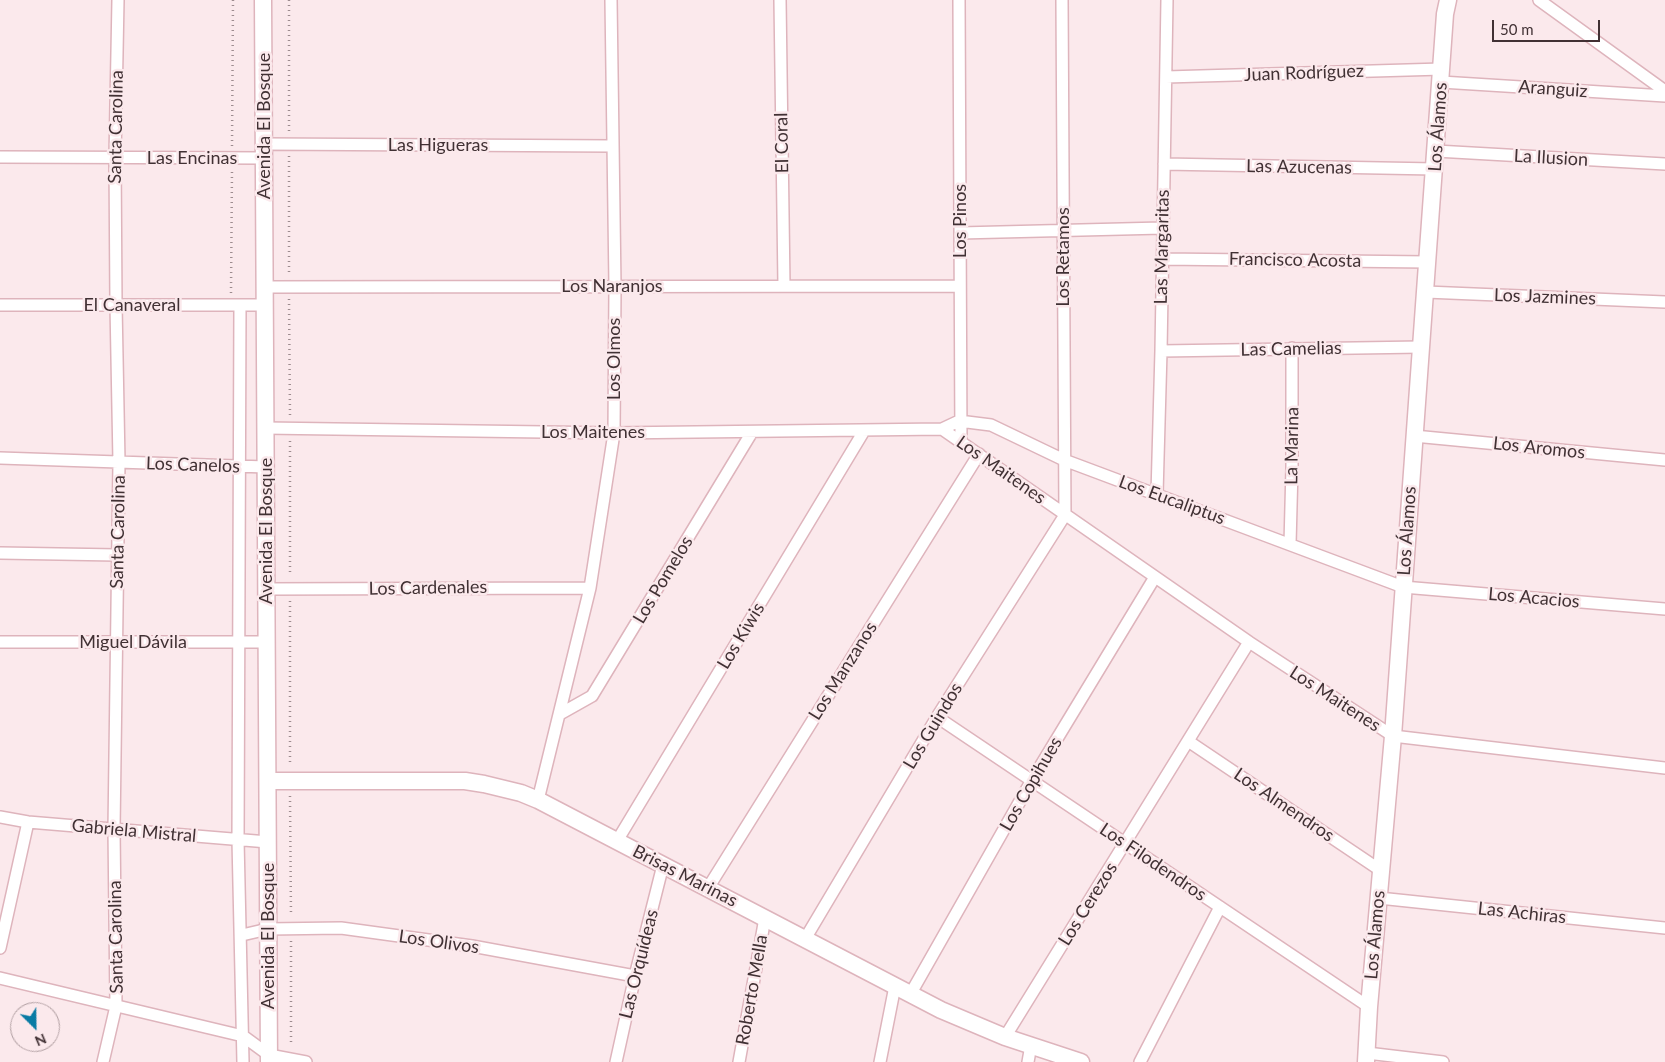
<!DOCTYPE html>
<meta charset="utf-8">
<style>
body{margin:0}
#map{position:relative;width:1665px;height:1062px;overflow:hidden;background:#fbe9ec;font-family:Lato,sans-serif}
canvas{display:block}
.north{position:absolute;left:10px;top:1002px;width:50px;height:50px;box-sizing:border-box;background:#fbe9ec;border:1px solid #b19fa2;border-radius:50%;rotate:157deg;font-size:14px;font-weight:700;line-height:20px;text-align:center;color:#413134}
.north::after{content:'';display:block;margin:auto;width:18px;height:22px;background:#097ba4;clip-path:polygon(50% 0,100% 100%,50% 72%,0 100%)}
.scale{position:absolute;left:1492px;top:20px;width:108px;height:22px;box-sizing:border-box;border:2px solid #413134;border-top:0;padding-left:6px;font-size:15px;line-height:18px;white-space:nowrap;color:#413134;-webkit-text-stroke:4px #fbe9ec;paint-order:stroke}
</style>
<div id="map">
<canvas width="1665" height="1062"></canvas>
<div class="north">N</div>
<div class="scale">50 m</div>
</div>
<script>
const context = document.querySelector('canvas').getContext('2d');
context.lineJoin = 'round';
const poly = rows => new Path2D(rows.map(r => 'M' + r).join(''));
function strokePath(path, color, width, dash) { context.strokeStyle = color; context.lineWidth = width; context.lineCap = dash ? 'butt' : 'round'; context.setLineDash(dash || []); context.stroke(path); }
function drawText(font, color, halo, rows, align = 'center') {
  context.font = font + ' Lato,sans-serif'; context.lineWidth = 5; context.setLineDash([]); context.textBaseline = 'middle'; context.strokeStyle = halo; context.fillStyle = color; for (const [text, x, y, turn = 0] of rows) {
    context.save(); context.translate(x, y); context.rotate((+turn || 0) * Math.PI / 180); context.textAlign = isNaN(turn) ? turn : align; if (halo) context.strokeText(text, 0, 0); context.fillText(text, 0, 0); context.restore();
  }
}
const street = poly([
 [780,0,784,286],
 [959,0,961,442],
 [1539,0,1665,91],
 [1166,77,1442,69],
 [1441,82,1665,96],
 [264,144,613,146],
 [1436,151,1665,164],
 [0,157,264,158],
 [1164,164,1435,169],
 [960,233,1162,228],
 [1162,259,1428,262],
 [265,287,960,286],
 [1426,292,1665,302],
 [0,305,265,305],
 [240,305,238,840,243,1062],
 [1161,351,1421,347],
 [265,428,614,433,942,429,1249,642,1393,736,1665,768],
 [942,429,959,421,991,425,1064,460,1403,587,1665,609],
 [1414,436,1665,460],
 [0,458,266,467],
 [1157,494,1161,351,1167,0],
 [1290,544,1292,468,1292,348],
 [0,553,117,555],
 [266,589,590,588],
 [0,642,267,642],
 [560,714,592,696,752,432],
 [937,717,1369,1007],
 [1188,741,1380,870],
 [538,800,590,588,614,433,615,286,611,0],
 [0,817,28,822,268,842],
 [617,841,864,431],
 [708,888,979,454],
 [1379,898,1665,928],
 [242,935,268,929,341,928,472,946,635,976],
 [805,939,937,717,1065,515,1062,0],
 [0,948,28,822],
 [0,978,243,1036,269,1055,306,1062],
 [911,993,1032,780,1155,577],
 [1005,1037,1249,642],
 [1367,1053,1443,1062],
 [103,1062,116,1006,114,829,119,462,116,305,115,157,118,0],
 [616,1062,635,976,663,865],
 [739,1062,765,918],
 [880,1062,895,986],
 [1028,1062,1031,1045],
 [1140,1062,1220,907]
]);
const secondary = poly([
 [263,0,269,1062],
 [268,781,465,781,484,784,521,793,538,800,941,1010,1005,1037,1081,1062],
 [1366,1062,1369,1007,1393,736,1445,14,1448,0]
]);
strokePath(street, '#deb4bc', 14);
strokePath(secondary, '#deb4bc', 19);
strokePath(poly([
 [289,0,289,131],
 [232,146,233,0],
 [289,156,289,276],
 [231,293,232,169],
 [289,299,290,416],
 [290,441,290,576],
 [290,601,290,766],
 [290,796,291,916],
 [291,941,291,1046]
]), '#9d8c8f', 2.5, [1, 4]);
strokePath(street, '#fff', 11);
strokePath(secondary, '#fff', 16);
drawText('18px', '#413134', '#fbe9ec', [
 ["Juan Rodríguez",1304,73,-2],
 ["Aranguiz",1553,89,4],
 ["Avenida El Bosque",264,126,-90],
 ["Santa Carolina",116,127,-89],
 ["Los Álamos",1438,127,-86],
 ["El Coral",782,143,-91],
 ["Las Higueras",438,145],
 ["Las Encinas",192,158],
 ["La Ilusion",1551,158,3],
 ["Las Azucenas",1299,167,1],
 ["Los Pinos",960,221,-90],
 ["Las Margaritas",1162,247,-89],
 ["Los Retamos",1063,257,-90],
 ["Francisco Acosta",1295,260,1],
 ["Los Naranjos",612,286],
 ["Los Jazmines",1545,297,2],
 ["El Canaveral",132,305],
 ["Las Camelias",1291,349,-1],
 ["Los Olmos",614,359,-90],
 ["Los Maitenes",593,432],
 ["La Marina",1292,446,-89],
 ["Los Aromos",1539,448,6],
 ["Los Canelos",193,465,2],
 ["Los Maitenes",1001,470,35],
 ["Los Eucaliptus",1172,500,20],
 ["Avenida El Bosque",266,531,-90],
 ["Los Álamos",1407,531,-86],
 ["Santa Carolina",118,532,-89],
 ["Los Pomelos",663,580,-59],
 ["Los Cardenales",428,588,-1],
 ["Los Acacios",1534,598,5],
 ["Los Kiwis",741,636,-59],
 ["Miguel Dávila",133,642],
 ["Los Manzanos",843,671,-58],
 ["Los Maitenes",1335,699,33],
 ["Los Guindos",933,726,-59],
 ["Los Copihues",1031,784,-60],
 ["Los Almendros",1284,805,34],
 ["Gabriela Mistral",134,831,5],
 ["Los Filodendros",1153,862,34],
 ["Brisas Marinas",685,876,27],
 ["Los Cerezos",1088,904,-58],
 ["Las Achiras",1522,913,6],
 ["Los Álamos",1375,935,-85],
 ["Avenida El Bosque",268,936,-90],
 ["Santa Carolina",116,937,-91],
 ["Los Olivos",439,942,8],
 ["Las Orquídeas",639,964,-76],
 ["Roberto Mella",752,990,-80]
]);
</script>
